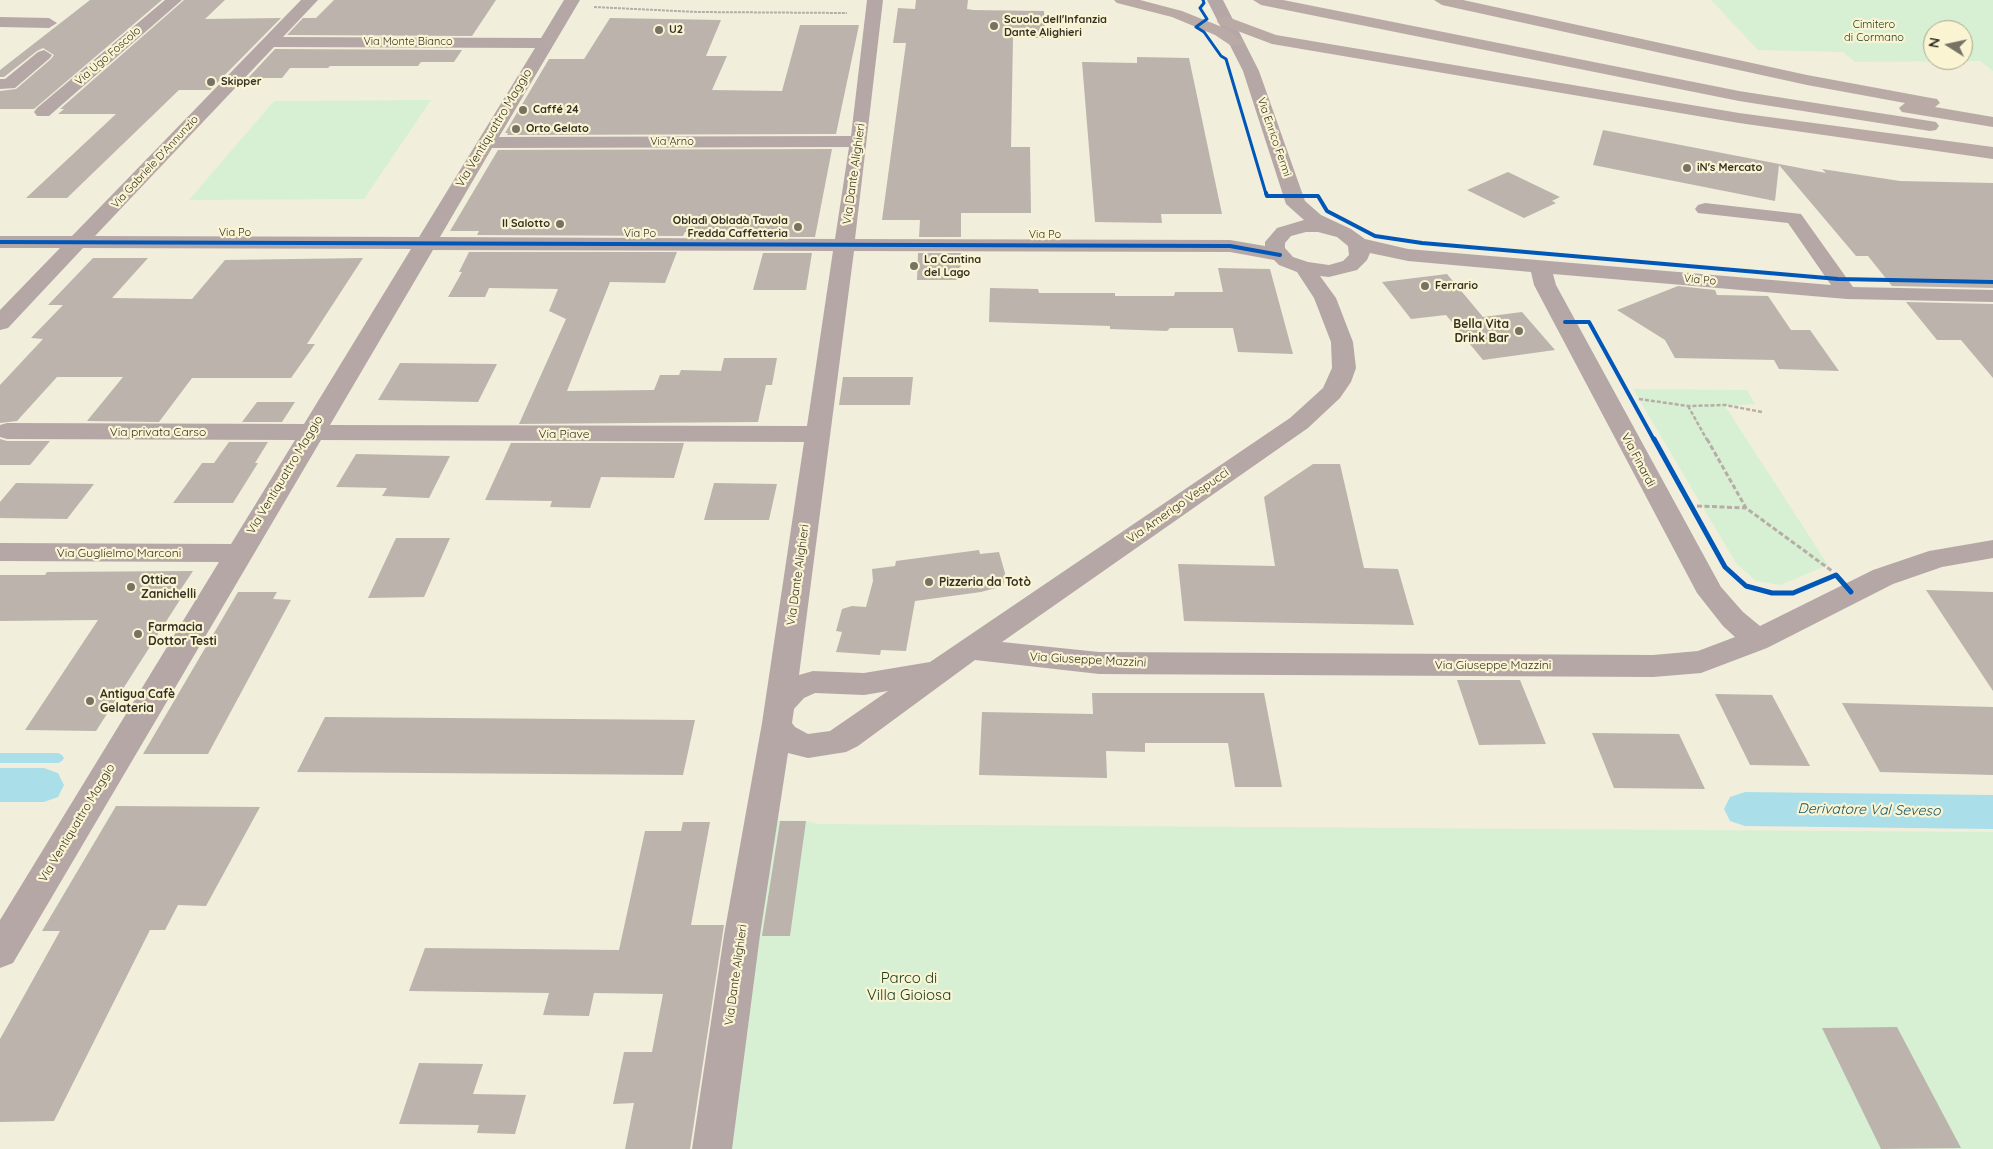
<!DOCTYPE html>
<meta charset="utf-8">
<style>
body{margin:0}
#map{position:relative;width:1993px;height:1149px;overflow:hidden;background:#f1eedc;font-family:Quicksand,sans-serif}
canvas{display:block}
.north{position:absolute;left:1923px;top:20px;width:50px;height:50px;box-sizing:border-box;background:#faf4d3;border:1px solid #aaa68d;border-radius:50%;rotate:280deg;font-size:14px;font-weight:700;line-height:20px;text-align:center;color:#333125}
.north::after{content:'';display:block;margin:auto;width:18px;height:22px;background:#767365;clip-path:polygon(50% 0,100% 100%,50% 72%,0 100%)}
</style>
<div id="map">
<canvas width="1993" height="1149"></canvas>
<div class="north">N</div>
</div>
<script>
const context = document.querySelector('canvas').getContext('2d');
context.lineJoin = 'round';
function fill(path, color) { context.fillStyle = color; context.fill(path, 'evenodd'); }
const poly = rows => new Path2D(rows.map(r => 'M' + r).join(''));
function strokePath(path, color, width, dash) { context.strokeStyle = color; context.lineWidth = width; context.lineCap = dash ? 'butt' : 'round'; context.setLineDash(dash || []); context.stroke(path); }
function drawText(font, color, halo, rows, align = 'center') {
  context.font = font + ' Quicksand,sans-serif'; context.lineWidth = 4.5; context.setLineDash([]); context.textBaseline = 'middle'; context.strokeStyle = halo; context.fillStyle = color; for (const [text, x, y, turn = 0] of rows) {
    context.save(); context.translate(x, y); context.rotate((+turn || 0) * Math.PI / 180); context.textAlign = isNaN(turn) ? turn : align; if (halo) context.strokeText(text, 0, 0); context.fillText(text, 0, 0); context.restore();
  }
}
fill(poly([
 [1711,0,1993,0,1993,71,1980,61,1855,62,1843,52,1758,50],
 [1933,30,1963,30,1963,60,1933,60],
 [431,100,364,199,189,200,274,101],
 [1633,389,1747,390,1755,404,1725,406,1828,565,1780,585,1756,581,1736,563],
 [769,820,806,821,818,824,1993,832,1993,1149,723,1149]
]), '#d7f0d3');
fill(poly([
 [0,753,58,753,62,755,64,758,62,761,58,763,0,763,0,753]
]), '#aadfea');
fill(poly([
 [0,768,44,768,58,773,64,785,58,797,44,802,0,802,0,768],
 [1745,792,1993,795,1993,829,1745,826,1730,821,1724,809,1730,797,1745,792]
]), '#aadfea');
fill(poly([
 [90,0,162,0,34,109,0,109,0,91,16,89,51,59,54,55,43,48,37,51,4,77,0,77,0,70],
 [184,0,225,0,205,19,281,18,210,90,179,90,67,198,26,198,116,114,58,114,64,109,60,109],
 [334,0,496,0,472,36,287,35,303,18,316,18],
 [916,0,968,0,967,9,973,10,1044,11,1045,38,1013,38,1011,147,1030,147,1031,213,961,213,961,237,919,237,920,220,882,220,906,43,893,43,898,8,915,9],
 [610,18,721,20,706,56,727,56,712,90,782,91,800,25,859,25,836,134,507,135,508,133,505,133,549,59,584,59],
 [275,49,462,50,454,62,421,62,418,66,330,66,328,68,290,68,282,78,248,78],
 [1137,57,1189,58,1222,214,1161,214,1162,223,1095,222,1082,62,1137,63],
 [1603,130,1826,173,1822,169,1900,181,1993,183,1993,288,1892,286,1868,256,1856,256,1779,165,1775,201,1593,165],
 [832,149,815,237,767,237,769,232,685,232,683,236,477,235,479,231,450,231,498,150],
 [1508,172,1560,197,1552,201,1556,203,1524,218,1467,190],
 [469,252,677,252,665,283,610,282,567,391,654,390,660,375,679,375,681,370,721,371,724,358,777,358,772,385,766,385,758,422,519,424,566,319,549,311,558,289,489,288,485,297,448,297,462,272,459,272],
 [763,253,812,253,806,290,753,290],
 [918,253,961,253,960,280,917,280],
 [93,258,148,258,112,298,192,299,225,260,363,258,307,344,315,344,291,378,192,378,159,422,87,421,123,377,57,377,17,421,0,423,0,385,43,339,31,338,63,305,48,305],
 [1218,268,1270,269,1293,354,1238,352,1233,328,1170,328,1167,331,1110,329,1110,326,989,322,990,288,1038,289,1039,293,1115,293,1115,296,1174,296,1175,292,1223,292],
 [1447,274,1483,317,1522,312,1555,350,1483,360,1446,315,1411,319,1382,282],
 [1678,286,1715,290,1717,295,1768,296,1791,330,1810,330,1839,371,1779,369,1774,360,1675,358,1665,340,1617,310],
 [1906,302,1993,304,1993,378,1961,340,1937,340],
 [400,363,497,364,478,402,378,400],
 [843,377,913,377,910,405,839,405],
 [257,402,295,402,282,422,242,422],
 [0,439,7,441,50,441,30,465,0,465],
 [229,442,268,442,255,463,258,463,233,503,173,503,202,463,214,463],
 [511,443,684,443,674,478,601,477,590,508,550,507,552,501,485,500],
 [356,454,450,456,429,498,382,496,387,488,336,487],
 [1313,464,1340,464,1364,568,1398,569,1414,625,1184,621,1178,564,1275,566,1264,497],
 [16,483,94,484,67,519,0,518,0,502],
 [714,483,777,484,769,520,704,520],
 [396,538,450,538,424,597,368,598],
 [979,550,980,554,999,552,1005,573,1003,586,981,592,915,601,906,651,881,650,880,655,836,652,842,632,836,631,842,609,852,606,866,607,873,581,872,569,895,566,896,561],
 [193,571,179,592,185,592,96,731,25,730,98,620,0,621,0,575,45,575,47,572],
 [1926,590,1993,592,1993,691],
 [238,592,277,592,273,599,291,600,208,754,143,754],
 [1457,680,1520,680,1546,744,1479,745],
 [1092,693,1264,693,1282,787,1235,787,1228,743,1145,743,1145,752,1106,751,1107,778,979,775,982,712,1093,714],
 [1715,694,1772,695,1810,766,1750,765],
 [1842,703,1993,707,1993,775,1880,772],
 [325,717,695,720,683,775,297,772],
 [1592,733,1679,734,1705,789,1614,788],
 [116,806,260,807,206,906,178,905,165,930,150,930,54,1121,0,1122,0,1039,60,931,42,931],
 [780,821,806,821,790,936,762,936],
 [683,822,710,822,691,925,724,925,690,1149,625,1149,634,1103,613,1104,624,1052,652,1052,663,994,594,993,589,1016,543,1015,549,993,409,991,425,948,619,950,645,831,681,831],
 [1897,1027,1961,1148,1881,1149,1822,1028],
 [419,1063,483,1064,473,1094,526,1095,515,1134,477,1133,479,1125,399,1124]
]), '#bcb4ac');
strokePath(poly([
 [594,7,697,12,847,13]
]), '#b6ada7', 2, [3, 1]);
strokePath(poly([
 [1639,399,1688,406,1725,405,1762,412],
 [1688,406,1707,440]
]), '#b6ada7', 2.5, [4, 2]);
strokePath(poly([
 [1707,439,1746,508,1832,571],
 [1697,506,1746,508]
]), '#b6ada7', 3, [5, 2.5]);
fill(poly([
 [165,0,182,0,49,116,37,116,34,112,37,108,165,0],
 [301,0,318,0,283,37,541,38,564,0,580,0,499,137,851,136,867,0,883,0,855,239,1230,240,1265,246,1265,242,1277,228,1304,220,1286,204,1243,71,1207,0,1223,0,1259,71,1305,201,1321,215,1351,229,1365,239,1408,249,1831,285,1788,223,1698,213,1695,209,1698,205,1705,203,1801,214,1853,287,1993,290,1993,302,1847,299,1553,274,1556,285,1721,587,1743,612,1760,626,1873,570,1929,551,1993,540,1993,558,1942,567,1893,584,1767,648,1701,673,1653,677,1099,674,975,660,858,746,846,752,808,758,788,753,760,935,732,1149,692,1149,724,935,762,723,804,442,321,440,13,963,0,968,0,920,219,562,0,561,0,543,231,544,295,440,7,439,0,437,0,425,7,423,304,424,411,249,83,248,8,328,0,330,0,310,60,248,0,248,0,236,72,236,301,0],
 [274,47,535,48,419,237,95,236,274,47],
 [849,147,835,239,440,237,492,148,849,147],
 [1306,232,1318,232,1337,237,1348,246,1349,255,1343,261,1329,265,1308,262,1293,257,1285,248,1285,243,1291,236,1306,232],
 [433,250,833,251,807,426,330,425,433,250],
 [854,251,1230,252,1274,260,1279,265,1297,272,1314,298,1331,342,1332,368,1323,388,1290,418,930,662,864,673,813,671,799,675,854,251],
 [1370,253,1408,261,1531,272,1534,285,1697,593,1723,626,1735,637,1698,651,1653,655,1099,652,1002,642,1308,428,1340,398,1351,382,1356,368,1353,342,1336,298,1320,276,1329,277,1357,270,1367,260,1370,253],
 [888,691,830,731,808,734,795,727,792,723,794,709,804,698,815,693,864,695,888,691],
 [0,17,49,18,57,23,49,28,0,27,0,17],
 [44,50,52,55,50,58,15,88,0,89,0,79,5,79,38,52,44,50]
]), '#b6a7a7');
fill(poly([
 [1114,0,1140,0,1182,11,1227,29,1244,42,1242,45,1230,45,1215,35,1172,17,1117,3,1114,0],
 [1253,0,1283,0,1739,91,1930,121,1936,122,1939,126,1936,130,1930,131,1739,101,1261,5,1253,0],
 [1434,0,1463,0,1807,75,1931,98,1937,99,1940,103,1935,107,1993,117,1993,127,1908,113,1902,112,1899,108,1905,103,1807,85,1442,5,1434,0],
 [1225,16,1276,35,1739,113,1993,147,1993,159,1739,123,1272,44,1219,24,1217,21,1219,18,1225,16]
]), '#baaaa6');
strokePath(poly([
 [1203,0,1204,3,1200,8,1207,19,1196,27,1204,32,1221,56,1226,59,1266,194]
]), '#0057b8', 3);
strokePath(poly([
 [1266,193,1267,196,1318,196,1327,211,1375,236,1422,243,1838,279,1993,282],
 [0,242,1230,246,1280,255],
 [1565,322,1589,322,1654,440]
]), '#0057b8', 4);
strokePath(poly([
 [1654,439,1725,567,1746,586,1772,593,1793,593,1836,575,1851,592]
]), '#0057b8', 5);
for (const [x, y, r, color] of [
 [994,26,5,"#767365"],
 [659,30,5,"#767365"],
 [211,82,5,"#767365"],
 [523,110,5,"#767365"],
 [516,129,5,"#767365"],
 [1687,168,5,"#767365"],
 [560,224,5,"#767365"],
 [798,227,5,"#767365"],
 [914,266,5,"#767365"],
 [1425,286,5,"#767365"],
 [1519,331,5,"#767365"],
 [929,582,5,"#767365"],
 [131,587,5,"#767365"],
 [138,634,5,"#767365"],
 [90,701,5,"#767365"]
]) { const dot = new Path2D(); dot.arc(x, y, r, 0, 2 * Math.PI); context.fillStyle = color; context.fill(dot); strokePath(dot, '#faf4d3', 2); }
drawText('bold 11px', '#333125', '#faf4d3', [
 ["Scuola dell'Infanzia",1004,20],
 ["Dante Alighieri",1004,33],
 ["U2",669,30],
 ["Skipper",221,82],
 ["Caffé 24",533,110],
 ["Orto Gelato",526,129],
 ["iN's Mercato",1697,168],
 ["Obladì Obladà Tavola",788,221,"right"],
 ["Fredda Caffetteria",788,234,"right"],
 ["Il Salotto",550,224,"right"],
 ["La Cantina",924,260],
 ["del Lago",924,273],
 ["Ferrario",1435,286]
], 'left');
drawText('11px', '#123a1d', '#faf4d3', [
 ["Cimitero",1874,25],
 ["di Cormano",1874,38]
]);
drawText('11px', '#333125', '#faf4d3', [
 ["Via Monte Bianco",408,42],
 ["Via Ugo Foscolo",108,56,-41],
 ["Via Enrico Fermi",1274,137,71],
 ["Via Arno",672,142],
 ["Via Gabriele D'Annunzio",155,162,-47],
 ["Via Po",235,233],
 ["Via Po",640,234],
 ["Via Po",1045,235],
 ["Via Po",1700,280,5]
]);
drawText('12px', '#333125', '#faf4d3', [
 ["Via Ventiquattro Maggio",494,128,-59],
 ["Via Dante Alighieri",854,174,-82],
 ["Via privata Carso",158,432],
 ["Via Piave",564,434],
 ["Via Finardi",1638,460,62],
 ["Via Ventiquattro Maggio",285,475,-59],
 ["Via Amerigo Vespucci",1178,506,-35],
 ["Via Guglielmo Marconi",119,553],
 ["Via Dante Alighieri",798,575,-82],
 ["Via Giuseppe Mazzini",1088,660,3],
 ["Via Giuseppe Mazzini",1493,665],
 ["Via Ventiquattro Maggio",77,823,-59],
 ["Via Dante Alighieri",736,975,-82]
]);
drawText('bold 12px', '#333125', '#faf4d3', [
 ["Bella Vita",1509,324,"right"],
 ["Drink Bar",1509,338,"right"],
 ["Ottica",141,580],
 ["Zanichelli",141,594],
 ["Pizzeria da Totò",939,582],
 ["Farmacia",148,627],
 ["Dottor Testi",148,641],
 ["Antigua Cafè",100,694],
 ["Gelateria",100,708]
], 'left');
drawText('italic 14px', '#135464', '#faf4d3', [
 ["Derivatore Val Seveso",1869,810,1]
]);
drawText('15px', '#123a1d', '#faf4d3', [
 ["Parco di",909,978],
 ["Villa Gioiosa",909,995]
]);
</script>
